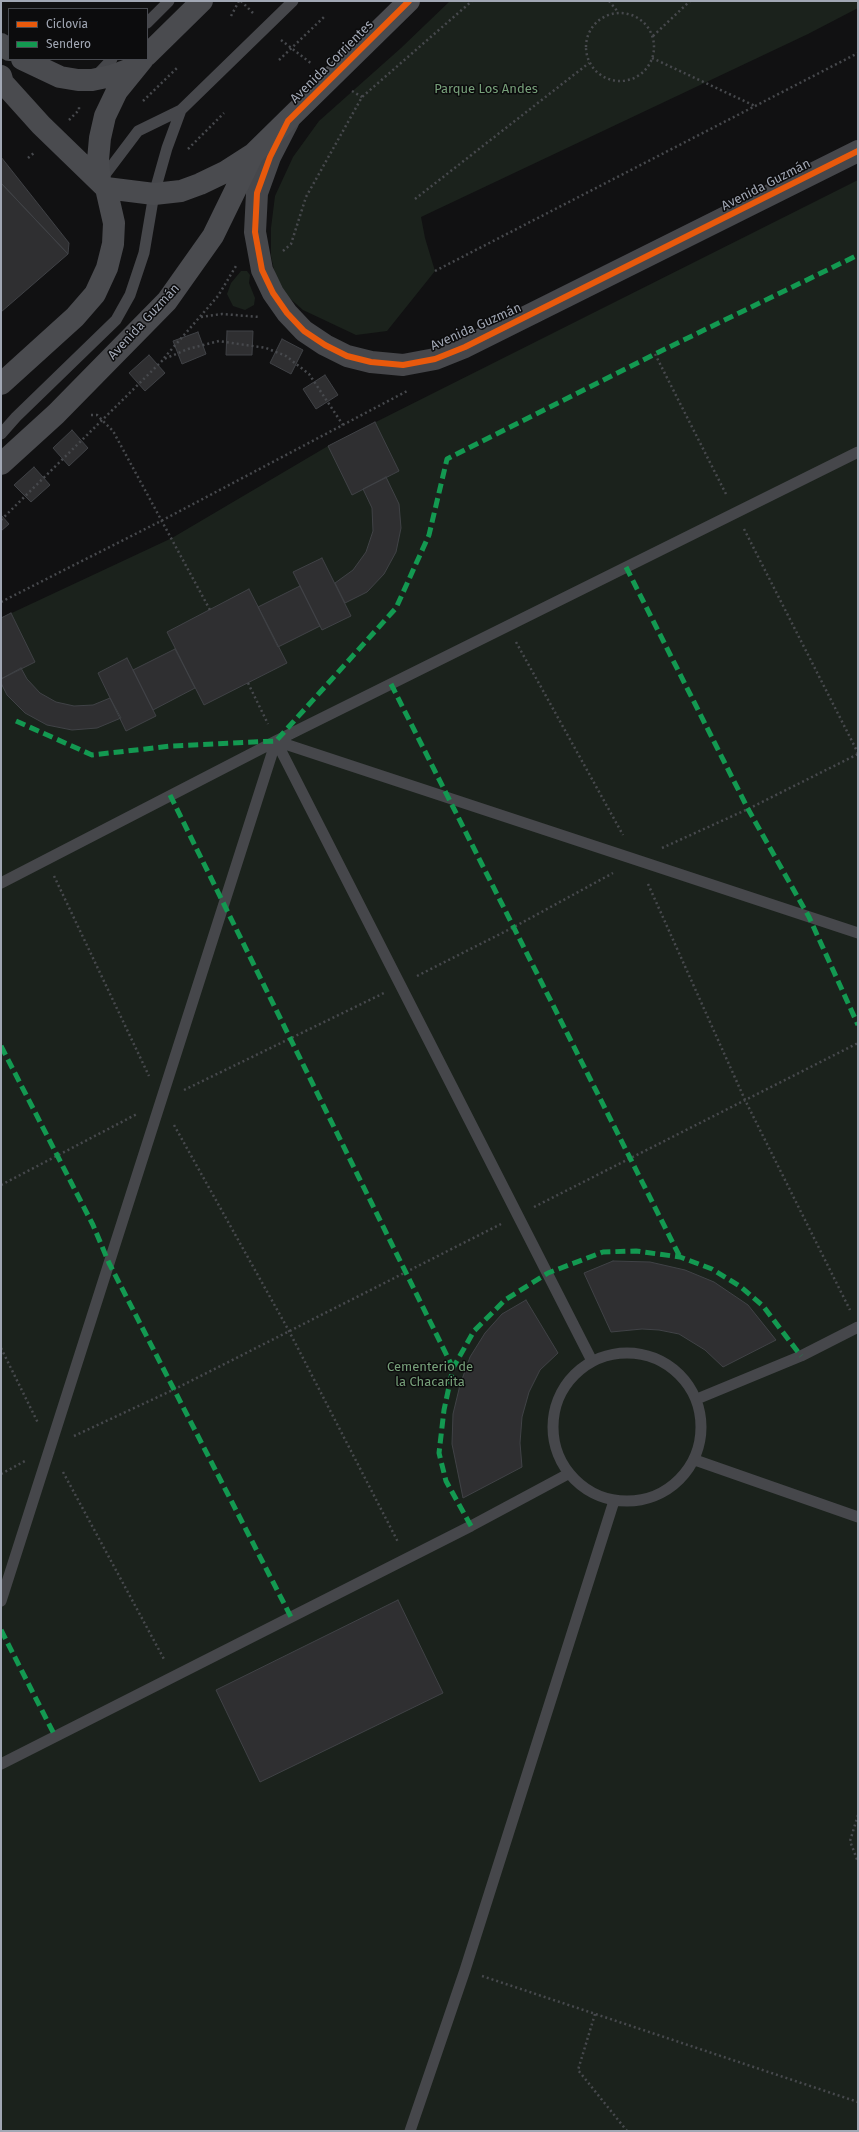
<!DOCTYPE html>
<meta charset="utf-8">
<style>
body{margin:0}
#map{position:relative;width:859px;height:2132px;overflow:hidden;background:#111112;font-family:"Fira Sans",sans-serif}
canvas{display:block}
.frame{position:absolute;inset:0;border:2px solid #a1a7b4;pointer-events:none}
.legend{position:absolute;left:8px;top:8px;width:140px;height:52px;box-sizing:border-box;background:#0c0c0d;border:1px solid #484a50;margin:0;padding:5px 7px;list-style:none;font-size:12px;color:#a1a7b4}
.legend li{display:flex;align-items:center;gap:8px;height:20px}
.legend b{width:20px;border:1px solid #484a50}
</style>
<div id="map">
<canvas width="859" height="2132"></canvas>
<div class="frame"></div>
<ul class="legend">
<li><b style="height:5px;background:#e8590c"></b>Ciclovía</li>
<li><b style="height:5px;background:#139951"></b>Sendero</li>
</ul>
</div>
<script>
const context = document.querySelector('canvas').getContext('2d');
context.lineJoin = 'round';
function fill(path, color) { context.fillStyle = color; context.fill(path, 'evenodd'); }
const poly = rows => new Path2D(rows.map(r => 'M' + r).join(''));
function strokePath(path, color, width, dash) { context.strokeStyle = color; context.lineWidth = width; context.lineCap = dash ? 'butt' : 'round'; context.setLineDash(dash || []); context.stroke(path); }
function drawText(font, color, halo, rows, align = 'center') {
  context.font = font + ' "Fira Sans",sans-serif'; context.lineWidth = 3; context.setLineDash([]); context.textBaseline = 'middle'; context.strokeStyle = halo; context.fillStyle = color; for (const [text, x, y, turn = 0] of rows) {
    context.save(); context.translate(x, y); context.rotate((+turn || 0) * Math.PI / 180); context.textAlign = isNaN(turn) ? turn : align; if (halo) context.strokeText(text, 0, 0); context.fillText(text, 0, 0); context.restore();
  }
}
fill(poly([
 [450,1,858,1,858,8,808,34,421,217,425,238,435,271,387,331,356,335,303,310,278,288,271,256,271,228,275,196,293,157,319,121,401,48],
 [858,180,858,2131,1,2131,1,618,172,538,328,446],
 [241,271,247,271,250,275,249,283,255,298,254,305,245,310,233,306,227,294,231,283]
]), '#1b221c');
const building = poly([
 [1,157,69,243,68,254,1,183,1,157],
 [1,183,68,254,1,312,1,183],
 [227,331,253,331,252,355,226,355,227,331],
 [198,332,206,354,182,364,173,341,198,332],
 [282,339,303,350,291,374,270,363,282,339],
 [149,355,165,373,145,391,129,373,149,355],
 [325,375,338,395,316,409,303,389,325,375],
 [375,422,399,471,352,495,328,446,375,422],
 [72,430,88,448,69,466,53,448,72,430],
 [34,467,50,485,31,502,14,485,34,467],
 [386,477,399,504,401,528,396,552,384,574,367,592,345,603,335,583,353,570,366,552,373,531,372,508,363,489,386,477],
 [1,515,9,524,1,531,1,515],
 [322,558,351,616,322,630,293,572,322,558],
 [300,586,320,626,278,647,258,607,300,586],
 [249,589,287,663,204,705,167,632,249,589],
 [11,613,35,662,1,679,1,618,11,613],
 [175,649,195,688,153,710,133,670,175,649],
 [127,658,156,716,126,731,98,673,127,658],
 [21,668,27,679,40,693,56,702,74,706,93,705,110,698,121,718,97,728,72,730,47,725,25,713,7,695,1,683,1,679,21,668],
 [613,1261,650,1262,685,1270,714,1282,748,1305,776,1340,723,1367,705,1350,679,1334,659,1330,642,1329,611,1332,584,1273,613,1261],
 [526,1300,558,1353,540,1370,529,1392,522,1417,520,1443,522,1467,463,1498,452,1444,453,1414,460,1385,470,1357,485,1333,502,1314,526,1300],
 [398,1600,443,1693,260,1782,216,1690,398,1600]
]);
fill(building, '#2f2f31');
strokePath(building, '#404246', 1);
strokePath(poly([
 [241,1,253,13],
 [609,1,618,12],
 '586 47a34 34 0 1 1 68 0a34 34 0 1 1-68 0Z',
 [231,16,239,1],
 [653,36,690,1],
 [281,40,312,64],
 [652,58,755,106],
 [279,60,324,17],
 [352,91,362,97],
 [143,101,177,68],
 [69,120,79,110,79,105],
 [188,149,224,113],
 [28,158,35,152],
 [415,199,589,63],
 [283,251,291,244,306,197,362,97,472,1],
 [435,271,858,53],
 [201,317,222,314,260,317],
 [655,354,727,496],
 [164,358,218,296,236,266],
 [91,415,97,415,113,431,210,610],
 [1,520,164,359,188,349,219,341,266,348,286,356,309,374,343,425],
 [744,529,858,753],
 [1,602,161,521,409,390],
 [516,642,623,835],
 [248,683,268,724],
 [662,848,748,809,858,754],
 [54,876,149,1076],
 [648,884,745,1100,850,1310],
 [417,976,514,927,613,873],
 [184,1090,384,993],
 [174,1125,289,1331,398,1542],
 [1,1185,137,1114],
 [534,1207,858,1043],
 [1,1348,38,1423],
 [74,1436,175,1389,501,1224],
 [63,1472,165,1661],
 [1,1474,25,1461],
 [858,1815,850,1841,858,1862],
 [482,1976,858,2102],
 [595,2014,578,2070,627,2131]
]), '#47494d', 2.5, [2, 3]);
strokePath(poly([
 [147,23,169,1],
 [96,76,112,59],
 [101,180,138,131,181,110,293,1],
 [1,434,16,417,116,320,130,295,144,253,154,194,167,148,181,110],
 [276,741,592,1361],
 [276,741,858,933],
 [1,883,276,741,858,452],
 '553 1427a74 74 0 1 1 148 0a74 74 0 1 1-148 0Z',
 [697,1399,801,1356,858,1327],
 [695,1460,858,1517],
 [1,1601,276,741],
 [1,1764,471,1526,568,1474],
 [410,2131,465,1970,614,1501]
]), '#46474b', 11);
strokePath(poly([
 [288,122,270,157,257,193,255,232,262,270,273,293,287,313,304,331,325,345,347,356,371,362,403,365,435,359,465,347,858,151]
]), '#46474b', 22);
strokePath(poly([
 [1,44,9,50],
 [147,55,202,1],
 [22,59,60,77,78,80,92,80,111,76,133,68],
 [1,76,3,83,41,125,106,188,114,223,113,244,107,268,95,294,75,317,1,384],
 [100,182,98,160,100,138,105,116,117,91,143,59],
 [106,188,154,194,181,191,200,184,225,172,253,154,409,1],
 [1,464,56,414,167,301,213,236,253,154]
]), '#4a4b4f', 22);
strokePath(poly([
 [626,567,748,809,809,917,858,1025],
 [391,684,680,1257],
 [16,721,92,755,171,746,276,741,396,608,429,535,447,459,655,354,858,255],
 [170,795,453,1368],
 [1,1046,93,1225,109,1263,291,1617],
 [471,1526,446,1481,439,1453,444,1410,453,1368,474,1331,505,1300,548,1273,603,1252,636,1251,680,1257,712,1269,741,1287,763,1306,801,1356],
 [1,1630,55,1736]
]), '#139951', 5, [10, 5]);
strokePath(poly([
 [409,1,288,121,270,157,257,193,255,232,262,270,273,293,287,313,304,331,325,345,347,356,371,362,403,365,435,359,465,347,858,151]
]), '#e8590c', 6);
drawText('13px', '#a1a7b4', '#0c0c0d', [
 ["Avenida Corrientes",332,62,-45],
 ["Avenida Guzmán",766,185,-27],
 ["Avenida Guzmán",144,322,-47],
 ["Avenida Guzmán",476,327,-24]
]);
drawText('13px', '#77a07a', '#0c0c0d', [
 ["Parque Los Andes",486,89],
 ["Cementerio de",430,1367],
 ["la Chacarita",430,1382]
]);
</script>
